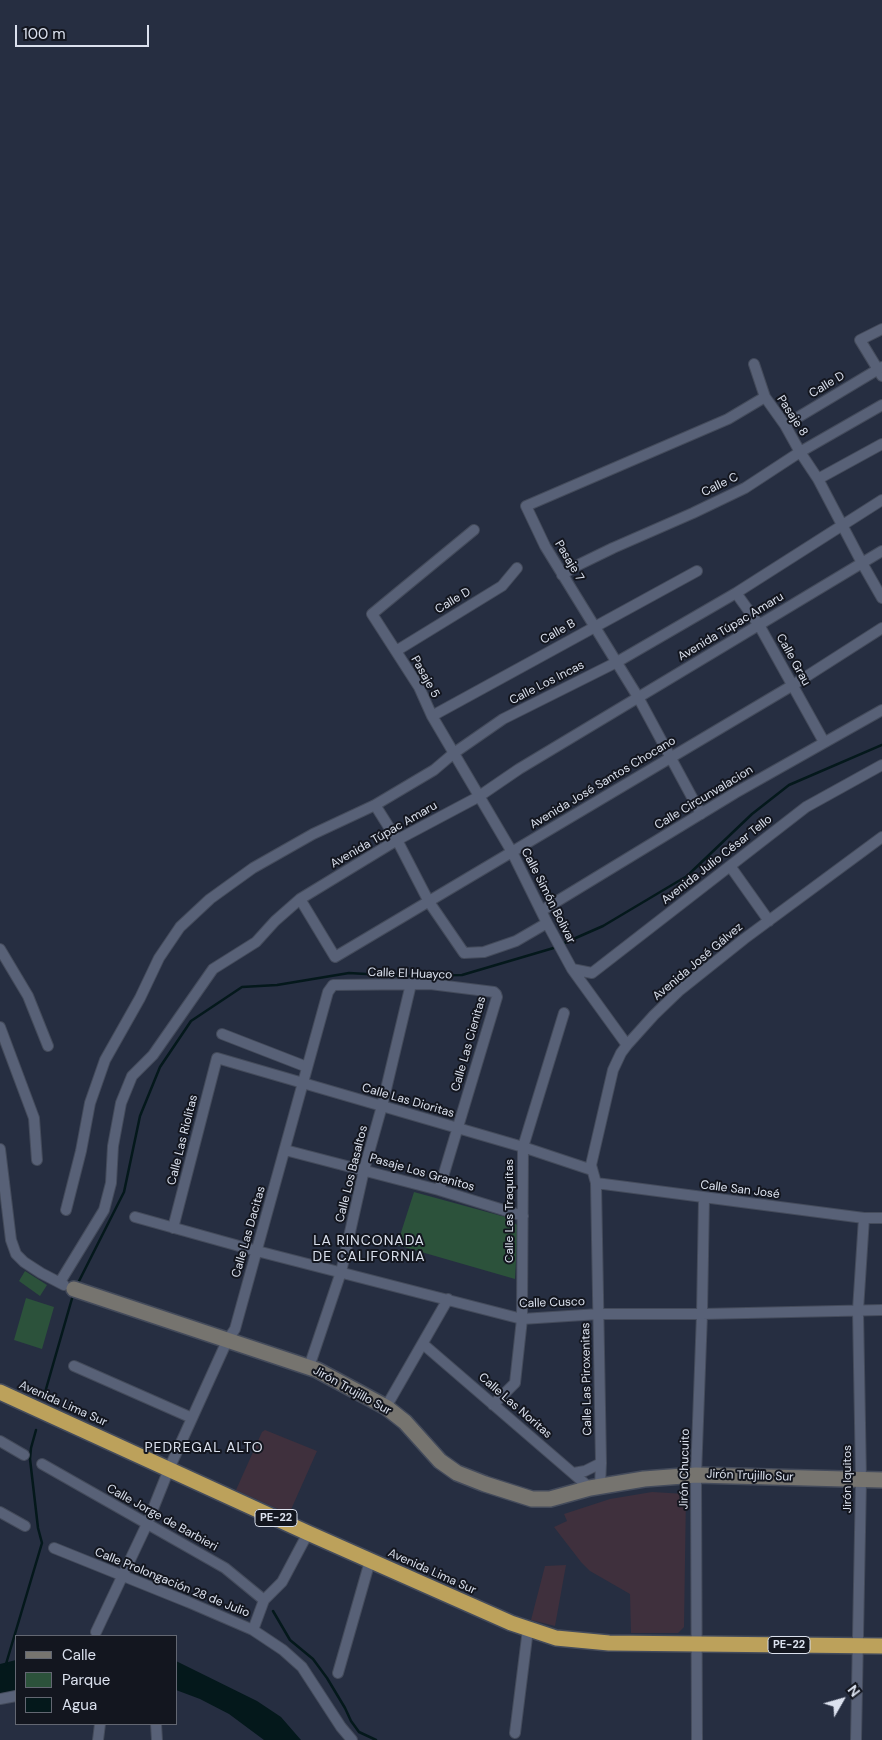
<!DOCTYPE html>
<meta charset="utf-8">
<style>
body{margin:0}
#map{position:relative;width:882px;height:1740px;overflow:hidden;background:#262e41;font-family:"DM Sans",sans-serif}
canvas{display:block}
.legend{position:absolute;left:15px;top:1635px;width:162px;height:90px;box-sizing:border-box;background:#13161f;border:1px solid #636772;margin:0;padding:6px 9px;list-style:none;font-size:15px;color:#dbe1ee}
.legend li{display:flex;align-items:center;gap:10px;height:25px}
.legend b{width:25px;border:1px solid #636772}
.north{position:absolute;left:817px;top:1675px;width:50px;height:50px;-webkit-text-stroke:4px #13161f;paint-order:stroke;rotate:52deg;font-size:14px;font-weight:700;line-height:20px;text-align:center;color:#dbe1ee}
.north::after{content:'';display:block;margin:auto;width:18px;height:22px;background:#dbe1ee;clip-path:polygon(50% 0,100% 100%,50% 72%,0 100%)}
.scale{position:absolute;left:15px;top:25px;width:134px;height:22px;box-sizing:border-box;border:2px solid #dbe1ee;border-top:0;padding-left:6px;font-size:15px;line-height:18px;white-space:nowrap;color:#dbe1ee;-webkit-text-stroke:4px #13161f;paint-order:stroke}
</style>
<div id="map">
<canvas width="882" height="1740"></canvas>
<ul class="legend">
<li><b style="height:6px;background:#76746f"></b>Calle</li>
<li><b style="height:14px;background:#2c523b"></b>Parque</li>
<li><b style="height:14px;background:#04181b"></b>Agua</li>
</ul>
<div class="north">N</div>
<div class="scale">100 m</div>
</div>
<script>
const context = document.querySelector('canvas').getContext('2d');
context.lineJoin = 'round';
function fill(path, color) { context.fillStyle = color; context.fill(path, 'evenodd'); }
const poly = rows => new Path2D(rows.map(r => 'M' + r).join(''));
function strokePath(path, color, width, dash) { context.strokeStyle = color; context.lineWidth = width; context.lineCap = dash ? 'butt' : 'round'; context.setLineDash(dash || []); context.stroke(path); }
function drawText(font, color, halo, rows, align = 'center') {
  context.font = font + ' "DM Sans",sans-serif'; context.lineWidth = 4; context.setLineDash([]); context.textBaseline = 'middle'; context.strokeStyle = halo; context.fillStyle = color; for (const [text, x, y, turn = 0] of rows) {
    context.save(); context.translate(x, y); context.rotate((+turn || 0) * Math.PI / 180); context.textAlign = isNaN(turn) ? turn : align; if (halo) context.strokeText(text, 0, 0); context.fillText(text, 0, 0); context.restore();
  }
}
fill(poly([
 [265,1430,317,1451,289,1514,236,1490,262,1432],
 [652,1492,686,1494,684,1627,678,1633,631,1633,630,1594,590,1571,581,1562,554,1527,567,1521,564,1514,610,1499],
 [566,1565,555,1626,531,1620,545,1566]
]), '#3f303d');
fill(poly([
 [414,1192,509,1218,518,1226,515,1279,397,1245],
 [25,1271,47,1285,40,1296,19,1281],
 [26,1298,54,1307,42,1349,14,1340]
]), '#2c523b');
fill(poly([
 [16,1660,16,1691,0,1694,0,1664],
 [176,1661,257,1701,281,1717,301,1740,264,1740,229,1714,200,1699,176,1690]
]), '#04181b');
strokePath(poly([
 [562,944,603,926,687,876,752,814,789,785,882,745],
 [77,1285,124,1192,140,1116,160,1067,191,1021,242,987,277,985,349,973,401,976,462,975,557,947],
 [44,1396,73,1295],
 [273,1611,290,1640,313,1659,327,1678,345,1708,351,1721,359,1732,376,1740],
 [6,1664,42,1543,38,1528,30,1459,31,1448,36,1430]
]), '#04181b', 2.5);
const street = poly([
 [882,329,860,340,882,376],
 [754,364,765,397,785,425,800,452,818,479,862,563,882,598],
 [785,425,882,367],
 [818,479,882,444],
 [474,530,372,614,419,687,432,716,512,852,547,923,572,969,627,1045],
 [562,575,574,567,613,548,693,513,745,488,800,452,882,405],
 [736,593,759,625,824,742],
 [396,651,502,586,517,568],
 [432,716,697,571],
 [375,805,397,840,429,902,464,953,484,952,516,941,547,923],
 [701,814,638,697,545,546,526,506,728,419,765,397],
 [730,866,769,921],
 [300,899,335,957,793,685,882,628],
 [541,911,735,793,882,710],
 [0,949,28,996,48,1046],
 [572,969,592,973,806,807,882,765],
 [0,1027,34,1118,37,1160],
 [222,1034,307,1067],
 [0,1149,11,1240,16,1254,24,1262,41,1273,64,1285],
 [285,1150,439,1190,523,1216],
 [596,1183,864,1218,882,1218],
 [66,1210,81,1151,90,1103,105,1060,140,998,159,958,180,927,210,899,253,868,313,834,375,805,434,770,454,753,503,719,617,662,736,593,882,500],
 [135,1217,257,1251,522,1319,599,1314,702,1314,882,1310],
 [173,1228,217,1058,523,1147,592,1170],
 [60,1282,104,1210,111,1183,113,1146,121,1103,132,1076,153,1055,213,969,256,942,275,921,300,899,397,840,478,797,519,769,882,551],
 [423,1344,590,1488],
 [74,1366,192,1418],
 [309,1367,341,1272,364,1170,382,1106,411,984],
 [493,1405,515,1383,522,1319,523,1147,564,1013],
 [386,1407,448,1299],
 [0,1441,24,1455],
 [42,1464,225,1568,264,1600],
 [574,1473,585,1471,601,1463],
 [600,1486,601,1463,596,1183,591,1165,613,1070,621,1053,627,1045,654,1015,680,990,744,939,882,837],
 [0,1512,25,1526],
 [54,1548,188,1602,253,1630,283,1650,302,1667,341,1727,352,1740],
 [253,1630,264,1600,282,1582,308,1533],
 [96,1632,147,1524,169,1469,227,1341,235,1329,328,992,333,985,430,984,494,992,496,994,497,997,439,1190],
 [338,1673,370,1561],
 [0,1699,16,1696],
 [156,1724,157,1740],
 [515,1733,528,1629],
 [98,1740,100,1724],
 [697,1740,696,1475,702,1314,704,1198],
 [856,1740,861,1480,858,1310,864,1218]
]);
const secondary = poly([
 [74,1289,317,1370,386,1407,405,1422,440,1461,457,1473,485,1484,532,1499,550,1499,590,1488,644,1479,696,1475,882,1480]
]);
const highway = poly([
 [0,1392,308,1533,511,1623,556,1638,609,1643,882,1646]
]);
strokePath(street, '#444b5b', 12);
strokePath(secondary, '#444b5b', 18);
strokePath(highway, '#444b5b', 18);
strokePath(street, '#586177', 10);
strokePath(secondary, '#76746f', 15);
strokePath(highway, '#bca15b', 15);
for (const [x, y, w] of [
 [276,1518,42],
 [789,1645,42]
]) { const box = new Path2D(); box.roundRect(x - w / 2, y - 8.5, w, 17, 4); context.fillStyle = '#13161f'; context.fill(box); strokePath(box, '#dbe1ee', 1); }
drawText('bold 11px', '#dbe1ee', null, [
 ["PE-22",276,1518],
 ["PE-22",789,1645]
]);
drawText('12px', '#dbe1ee', '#13161f', [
 ["Calle D",827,385,-31],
 ["Pasaje 8",792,416,57],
 ["Calle C",720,485,-26],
 ["Pasaje 7",569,561,59],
 ["Calle D",453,601,-31],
 ["Avenida Túpac Amaru",731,627,-31],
 ["Calle B",558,632,-29],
 ["Calle Grau",793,660,61],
 ["Pasaje 5",425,677,61],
 ["Calle Los Incas",547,683,-27],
 ["Avenida José Santos Chocano",603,783,-31],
 ["Calle Circunvalacion",704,798,-31],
 ["Avenida Túpac Amaru",384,835,-30],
 ["Avenida Julio César Tello",717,860,-38],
 ["Calle Simón Bolivar",548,896,63],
 ["Avenida José Gálvez",698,962,-40],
 ["Calle El Huayco",410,974,2],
 ["Calle Las Cienitas",469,1044,-74],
 ["Calle Las Dioritas",408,1101,16],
 ["Calle Las Riolitas",183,1140,-76],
 ["Pasaje Los Granitos",422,1173,16],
 ["Calle Los Basaltos",352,1174,-76],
 ["Calle San José",740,1190,7],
 ["Calle Las Traquitas",510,1211,-90],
 ["Calle Las Dacitas",249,1232,-74],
 ["Calle Cusco",552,1303,-2],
 ["Calle Las Piroxenitas",587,1379,-91],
 ["Jirón Trujillo Sur",352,1391,29],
 ["Avenida Lima Sur",63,1404,24],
 ["Calle Las Noritas",515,1406,41],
 ["Jirón Chucuito",685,1469,-89],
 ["Jirón Trujillo Sur",750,1476,2],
 ["Jirón Iquitos",848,1479,-90],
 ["Calle Jorge de Barbieri",162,1518,29],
 ["Avenida Lima Sur",432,1572,24],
 ["Calle Prolongación 28 de Julio",172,1583,22]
]);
context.letterSpacing = '1px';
drawText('14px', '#dbe1ee', '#13161f', [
 ["LA RINCONADA",369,1241],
 ["DE CALIFORNIA",369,1257],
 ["PEDREGAL ALTO",204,1448]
]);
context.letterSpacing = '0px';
</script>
